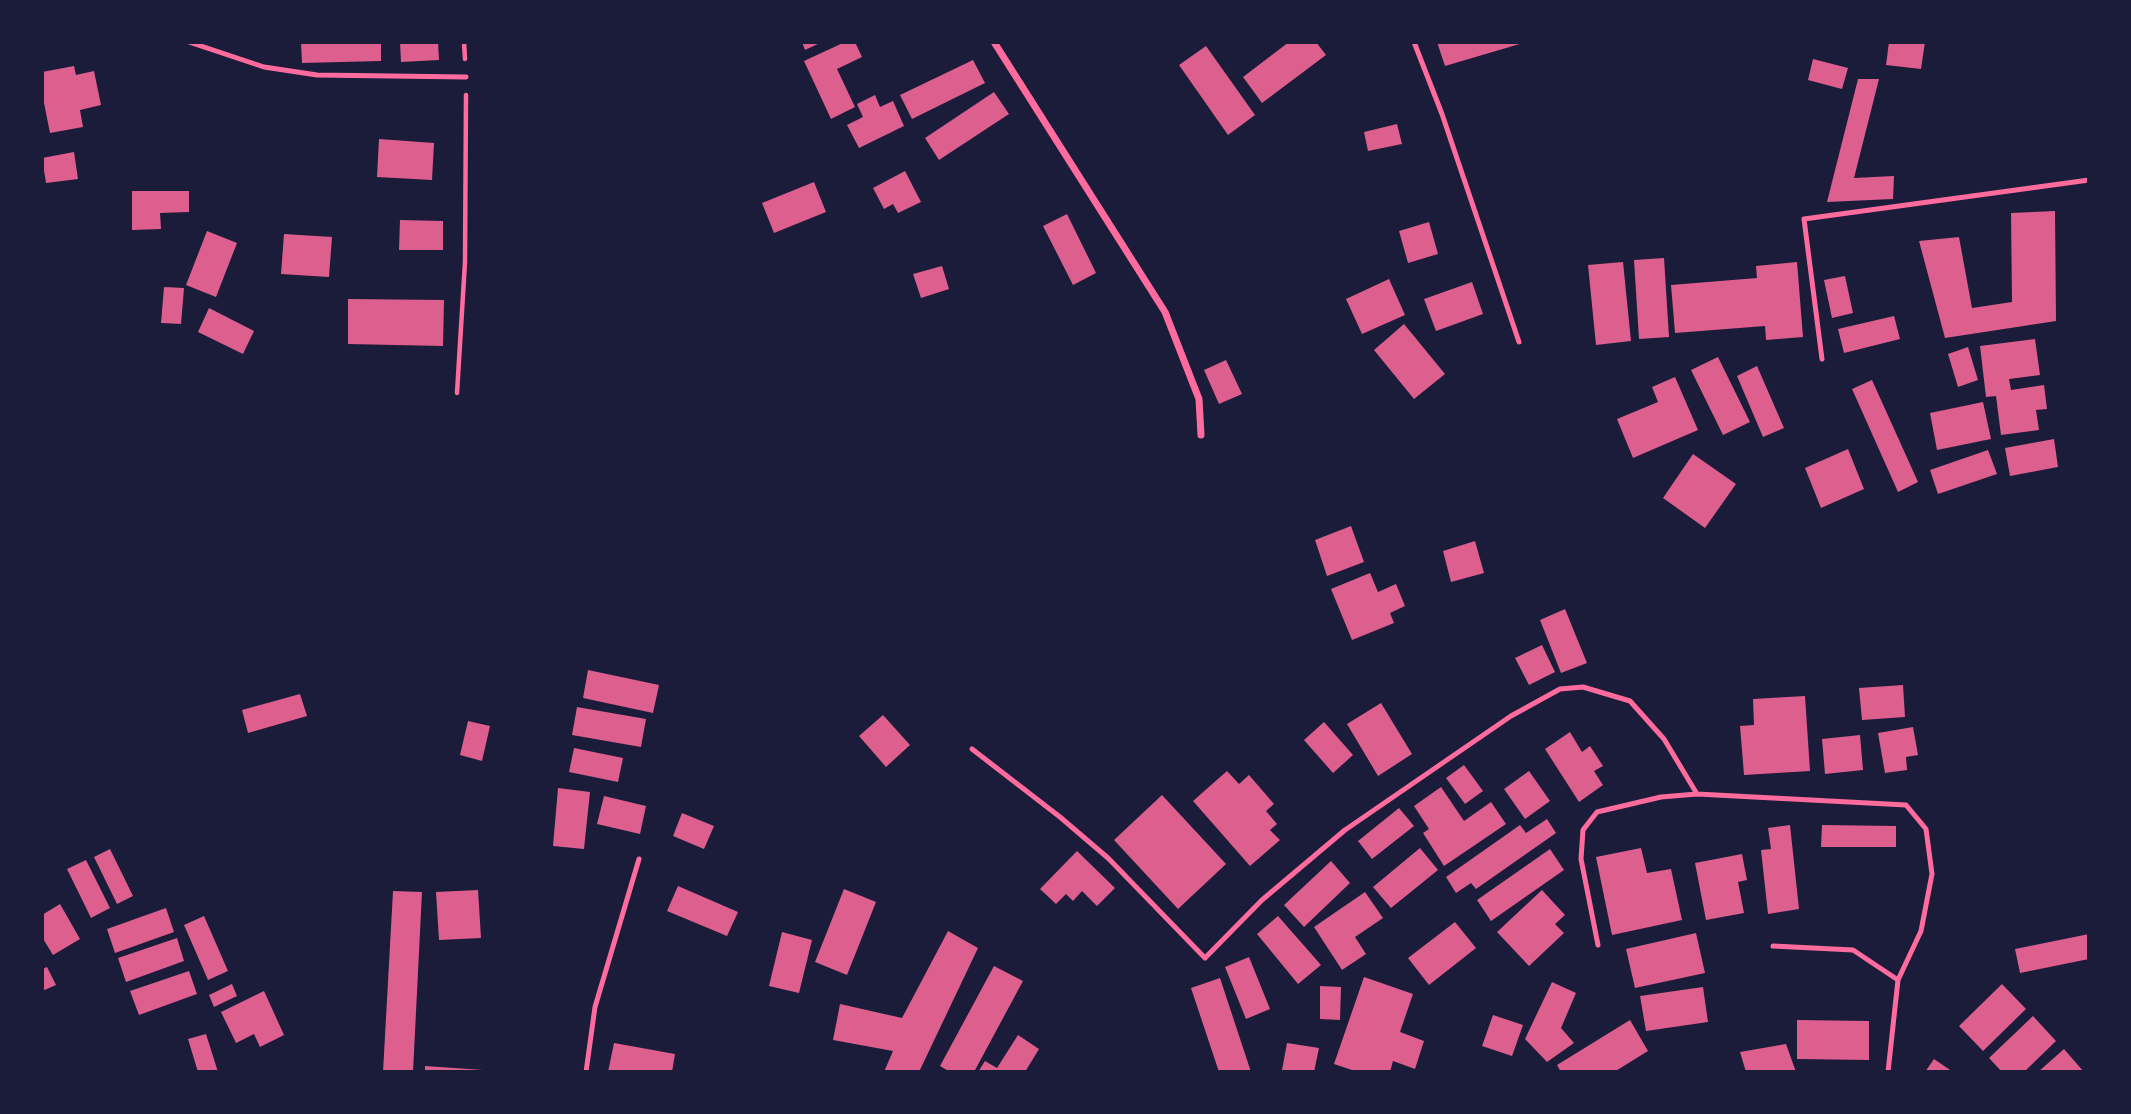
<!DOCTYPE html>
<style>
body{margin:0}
#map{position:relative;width:2131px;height:1114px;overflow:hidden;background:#1b1b3a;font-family:"Nunito Sans",sans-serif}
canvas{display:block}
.frame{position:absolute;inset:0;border:44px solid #1b1b3a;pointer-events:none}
</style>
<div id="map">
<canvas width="2131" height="1114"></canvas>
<div class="frame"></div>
</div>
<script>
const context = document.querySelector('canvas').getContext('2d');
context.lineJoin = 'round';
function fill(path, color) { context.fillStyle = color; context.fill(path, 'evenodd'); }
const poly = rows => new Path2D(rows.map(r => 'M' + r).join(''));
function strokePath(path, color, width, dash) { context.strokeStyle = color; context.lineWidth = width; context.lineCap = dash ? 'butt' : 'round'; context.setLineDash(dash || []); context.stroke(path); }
fill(poly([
 [301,42,381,42,381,61,302,63],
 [400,42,438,42,439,60,401,62],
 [802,42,822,42,805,50],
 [845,42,855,42,862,57,837,69,855,107,831,119,804,61],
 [1289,42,1316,42,1326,55,1262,103,1243,77],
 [1437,42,1523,42,1523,43,1445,66],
 [1889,42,1925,42,1921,69,1886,65],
 [1206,46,1255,115,1228,135,1179,65],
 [1813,59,1848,68,1842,89,1808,80],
 [973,60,985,83,912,119,900,95],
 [74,66,76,75,94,71,101,105,80,110,83,127,50,133,42,93,42,72],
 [1858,79,1879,79,1854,178,1894,176,1893,199,1827,202],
 [994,92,1009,114,939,160,925,138],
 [875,95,880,107,893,101,904,126,859,148,847,125,863,117,857,104],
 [1397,124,1402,144,1368,151,1364,132],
 [379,139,434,143,432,180,377,177],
 [74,152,78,179,46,183,42,158],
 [905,171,921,202,898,213,893,204,884,209,873,188],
 [814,182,826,212,774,233,762,203],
 [132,191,189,191,189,212,160,213,161,229,132,230],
 [2055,211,2056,321,1945,338,1919,241,1959,237,1972,308,2012,302,2011,213],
 [1067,214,1096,273,1073,285,1043,226],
 [400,220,443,221,443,250,399,250],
 [1429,222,1438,254,1408,263,1399,231],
 [207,231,237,243,216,297,186,285],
 [284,234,332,237,329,277,281,274],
 [1664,258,1669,337,1639,339,1634,260],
 [1623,262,1631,341,1596,345,1588,265],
 [1797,262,1803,337,1766,340,1765,326,1675,333,1671,285,1757,278,1756,266],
 [942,266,949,289,921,298,913,274],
 [1845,276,1853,313,1832,318,1824,280],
 [1389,279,1405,315,1362,334,1346,299],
 [1472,282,1483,314,1436,331,1424,299],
 [164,287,184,288,181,324,161,323],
 [348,299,444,300,443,346,348,344],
 [209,308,254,331,243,354,198,332],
 [1894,316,1900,339,1844,353,1838,329],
 [1404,324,1445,374,1414,399,1374,350],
 [2035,339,2040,375,2009,379,2011,390,2044,385,2047,409,2036,410,2039,430,2001,435,1996,396,1986,397,1980,346],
 [1968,347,1978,380,1958,387,1948,354],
 [1718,357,1750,422,1723,435,1691,370],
 [1226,360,1242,394,1219,404,1204,370],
 [1757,366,1784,428,1763,437,1737,376],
 [1675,377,1698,430,1633,458,1617,419,1658,402,1652,387],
 [1872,380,1918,482,1898,492,1852,389],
 [1983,402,1991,439,1937,450,1930,413],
 [2054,439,2058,467,2010,476,2005,448],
 [1848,449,1864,489,1821,508,1805,468],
 [1988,450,1997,474,1938,494,1930,470],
 [1693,454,1736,484,1705,528,1663,498],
 [1351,526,1364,562,1327,576,1315,540],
 [1475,541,1484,573,1451,582,1443,551],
 [1370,573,1378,592,1396,584,1405,606,1390,613,1394,623,1352,640,1331,589],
 [1565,609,1587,663,1561,673,1540,620],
 [1542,645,1555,672,1529,685,1515,658],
 [588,670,659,685,653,713,583,698],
 [1903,685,1905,717,1862,720,1859,688],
 [300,694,307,716,248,733,242,710],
 [1805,696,1810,771,1744,775,1740,726,1754,725,1753,699],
 [1381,703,1412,754,1378,776,1347,724],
 [577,707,646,719,641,747,572,735],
 [883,715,910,745,886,767,859,736],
 [468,721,490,726,482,761,460,755],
 [1324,722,1353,755,1333,773,1304,740],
 [1913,727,1918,755,1906,757,1907,770,1885,773,1878,733],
 [1570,732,1582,752,1590,746,1603,766,1594,771,1603,785,1579,802,1545,749],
 [1860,735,1863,770,1825,774,1822,739],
 [574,748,623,758,618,782,569,772],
 [1464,765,1483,791,1465,804,1446,778],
 [1227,771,1239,784,1249,775,1274,804,1266,811,1277,824,1270,830,1280,840,1250,866,1193,801],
 [1529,771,1550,801,1525,819,1504,789],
 [1441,787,1464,821,1491,802,1506,824,1444,866,1423,833,1429,829,1414,806],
 [558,788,590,792,584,849,553,846],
 [1162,795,1226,864,1178,909,1114,840],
 [604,796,646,806,640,834,597,824],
 [1399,808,1414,826,1372,859,1358,841],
 [682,813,714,826,704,849,673,836],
 [1547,819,1556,833,1476,889,1471,883,1456,893,1446,877,1520,825,1526,833],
 [1790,825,1799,909,1768,914,1761,850,1771,849,1768,828],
 [1822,825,1896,826,1896,847,1821,847],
 [1420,848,1438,870,1391,908,1373,887],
 [1641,848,1647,873,1671,869,1682,920,1612,935,1596,857],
 [110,849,133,896,117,904,94,857],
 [1550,849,1564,870,1491,921,1477,900],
 [1077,851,1115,888,1097,906,1082,891,1073,901,1066,894,1056,904,1040,889],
 [1742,854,1747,880,1738,882,1744,913,1706,920,1695,863],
 [86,860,110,908,91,918,67,869],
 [1331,861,1350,883,1304,927,1284,905],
 [678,886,738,912,727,936,667,911],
 [844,889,876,902,847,975,815,962],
 [478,890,481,938,439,940,436,892],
 [1542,890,1565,915,1555,924,1564,933,1529,966,1497,932],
 [393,891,422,892,413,1072,383,1072],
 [1365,892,1383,918,1355,937,1366,954,1342,970,1314,927],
 [60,904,80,939,53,955,42,937,42,915],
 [166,908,174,932,115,953,107,929],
 [204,916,228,971,208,980,184,925],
 [1278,916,1321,965,1298,984,1257,934],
 [1455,922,1476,948,1429,985,1408,958],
 [948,931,978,948,919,1072,884,1072,893,1051,833,1040,840,1004,902,1018],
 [782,932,812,940,799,993,769,986],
 [1696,933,1705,973,1635,988,1626,949],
 [2089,934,2089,959,2020,973,2015,949],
 [177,938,184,961,126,982,118,958],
 [1249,957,1270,1009,1246,1019,1225,967],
 [994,966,1023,981,974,1072,950,1072,940,1066],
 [47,967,56,985,42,991,42,969],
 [189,971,197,994,139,1015,130,991],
 [1364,977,1413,994,1400,1032,1424,1041,1415,1069,1393,1061,1390,1072,1358,1072,1334,1064],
 [1220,978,1251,1072,1219,1072,1191,988],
 [1552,982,1576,993,1561,1028,1574,1043,1547,1062,1525,1039],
 [232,984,237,996,214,1007,209,995],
 [2002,984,2026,1009,1983,1051,1959,1026],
 [1320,986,1341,987,1340,1020,1320,1019],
 [1703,987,1708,1022,1646,1031,1640,996],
 [264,991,284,1035,260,1047,254,1034,236,1043,221,1012],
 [1493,1015,1523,1025,1512,1056,1482,1046],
 [2033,1016,2056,1041,2024,1072,2002,1072,1989,1058],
 [1630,1020,1648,1051,1614,1072,1561,1072,1557,1065],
 [1797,1020,1869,1021,1869,1060,1797,1059],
 [206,1034,218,1072,198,1072,188,1039],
 [1018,1035,1039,1049,1025,1072,978,1072,985,1061,997,1068],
 [614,1043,675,1054,672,1072,608,1072],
 [1287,1043,1319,1048,1314,1072,1282,1070],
 [1786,1044,1796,1072,1746,1072,1740,1052],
 [2064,1049,2084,1072,2038,1072],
 [1934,1059,1953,1072,1925,1072],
 [425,1066,483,1070,483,1072,425,1072]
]), '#dd5f8e');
strokePath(poly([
 [464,42,465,59],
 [457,393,465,262,466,95]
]), '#ff6b9d', 4.5);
strokePath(poly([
 [189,42,264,67,317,75,466,77],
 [1414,42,1442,114,1519,342],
 [1822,359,1804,219,2089,180],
 [972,749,1060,817,1108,858,1205,958,1262,900,1345,830,1511,716,1560,689,1583,687,1630,701,1664,739,1697,794],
 [1598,945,1581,859,1583,830,1597,812,1661,797,1697,794,1906,805,1926,829,1932,874,1921,931,1898,980,1888,1072],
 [1773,946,1853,950,1898,980],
 [586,1072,595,1007,639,859]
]), '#ff6b9d', 5);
strokePath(poly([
 [994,42,1165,312,1199,399,1201,435]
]), '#ff6b9d', 7);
</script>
